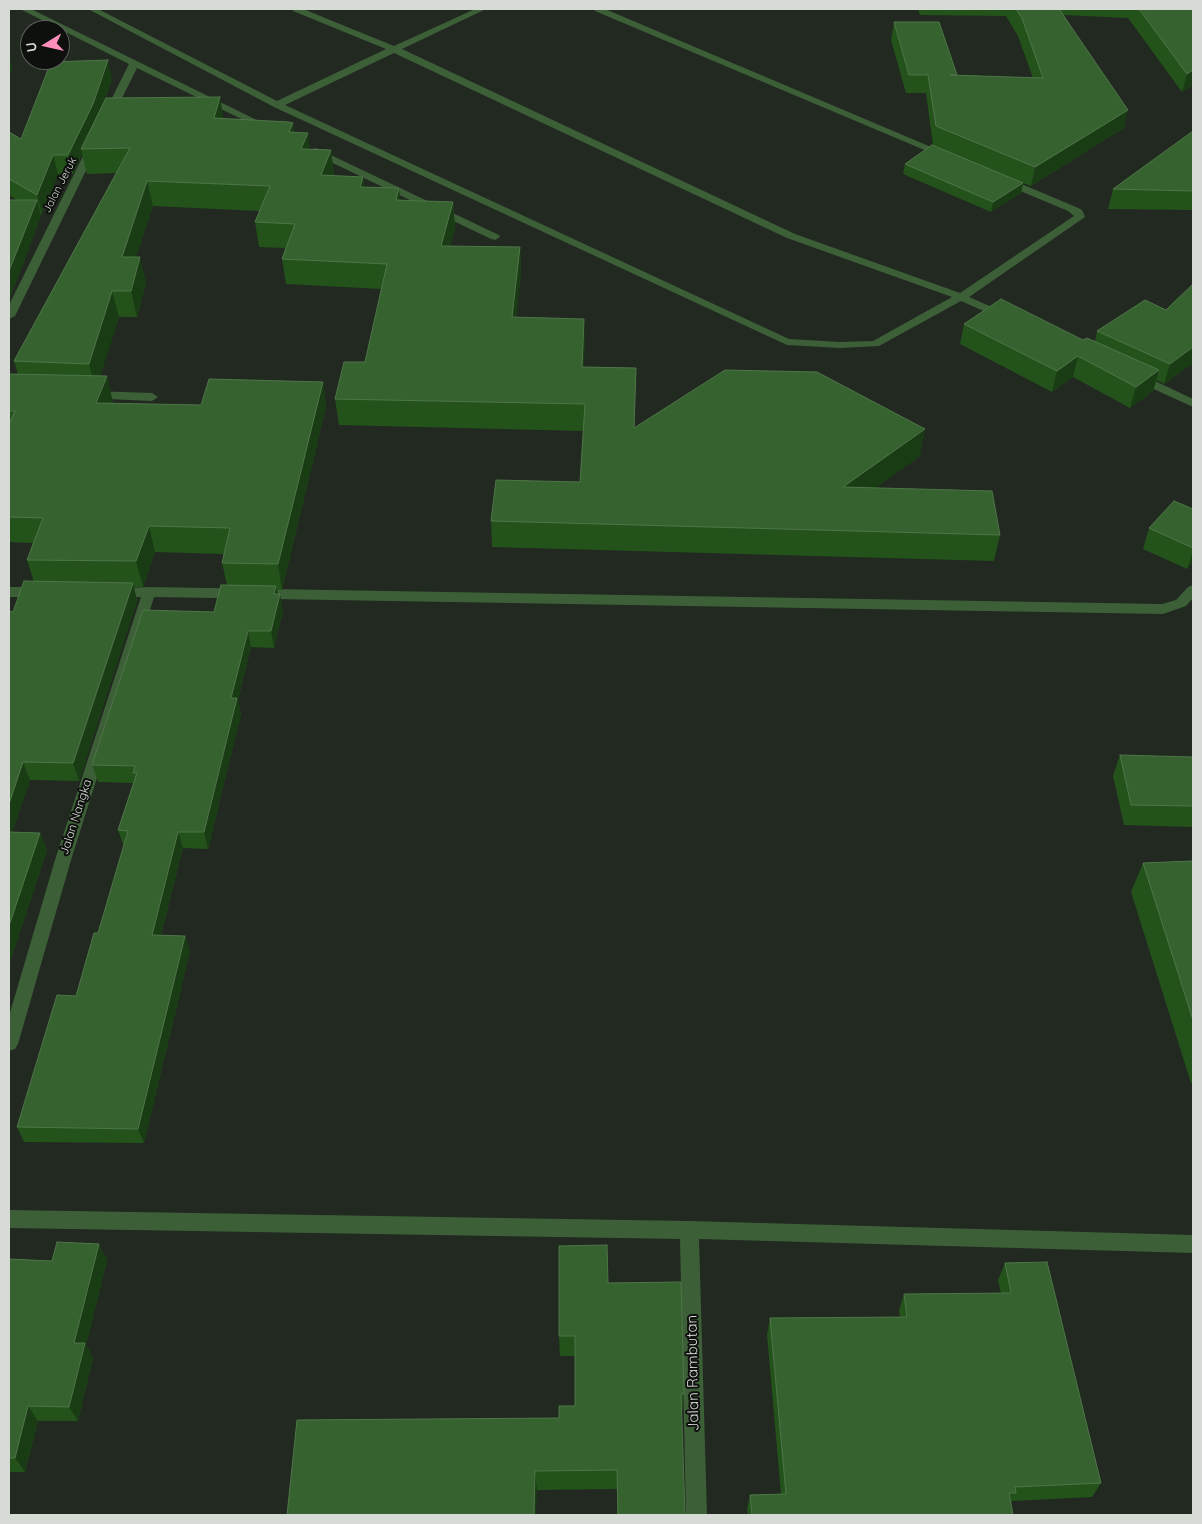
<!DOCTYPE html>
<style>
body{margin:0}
#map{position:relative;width:1202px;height:1524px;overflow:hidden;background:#212920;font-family:Quicksand,sans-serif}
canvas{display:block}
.frame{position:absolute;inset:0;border:10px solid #d6dbd5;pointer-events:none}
.north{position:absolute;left:20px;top:20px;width:50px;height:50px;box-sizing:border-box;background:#0d100c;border:1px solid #5d615c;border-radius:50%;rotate:261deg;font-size:14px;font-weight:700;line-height:20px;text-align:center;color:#d6dbd5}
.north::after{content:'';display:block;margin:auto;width:18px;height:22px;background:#fe8ebb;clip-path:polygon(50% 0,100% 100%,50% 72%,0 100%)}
</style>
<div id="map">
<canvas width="1202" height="1524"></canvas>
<div class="frame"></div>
<div class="north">U</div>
</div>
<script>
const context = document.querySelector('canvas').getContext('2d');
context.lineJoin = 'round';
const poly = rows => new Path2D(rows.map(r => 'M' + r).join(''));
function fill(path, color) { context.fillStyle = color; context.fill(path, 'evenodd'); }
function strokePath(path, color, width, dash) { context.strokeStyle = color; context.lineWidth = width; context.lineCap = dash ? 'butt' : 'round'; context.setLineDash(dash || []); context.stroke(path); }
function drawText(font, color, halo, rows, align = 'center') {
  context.font = font + ' Quicksand,sans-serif'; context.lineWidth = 4; context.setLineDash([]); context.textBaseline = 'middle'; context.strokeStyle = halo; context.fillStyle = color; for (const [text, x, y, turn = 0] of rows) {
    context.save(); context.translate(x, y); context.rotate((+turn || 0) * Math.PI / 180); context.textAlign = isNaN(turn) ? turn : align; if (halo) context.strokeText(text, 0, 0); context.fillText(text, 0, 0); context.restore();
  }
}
fill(poly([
 [20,9,31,9,273,128,272,130,264,130,137,68,114,114,109,117,106,116,104,114,129,64,20,9],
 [88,9,98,9,277,101,386,49,293,11,292,9,303,9,394,46,475,9,486,9,402,49,795,234,960,293,1074,216,1068,211,999,182,998,180,999,178,1007,178,1076,207,1082,210,1085,217,969,297,1010,315,1012,317,1010,319,1002,319,961,301,879,346,840,348,787,345,274,107,88,9],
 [394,53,787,238,952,297,873,341,840,342,789,339,285,105,394,53],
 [594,9,605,9,950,155,949,157,941,157,595,11,594,9],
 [93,143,98,146,15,316,9,319,9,305,88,146,93,143],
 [316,148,499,235,500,237,495,240,491,239,312,153,312,149,316,148],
 [1138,373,1193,399,1193,407,1134,380,1132,377,1138,373],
 [91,391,152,393,158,397,152,401,87,398,85,395,91,391],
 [1193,585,1193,598,1186,606,1163,614,154,597,71,860,18,1044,15,1049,9,1051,9,1016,55,860,141,597,115,597,110,595,108,592,110,589,149,587,1162,604,1176,600,1188,587,1193,585],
 [9,587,40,587,45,589,47,592,45,595,40,597,9,597,9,587],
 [9,1210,689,1221,1193,1235,1193,1253,699,1239,707,1515,686,1515,680,1239,9,1228,9,1210]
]), '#3d5f38');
fill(poly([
 [918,9,1193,9,1193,85,1182,92,1128,18,1064,15,1124,128,1031,186,1023,183,1021,193,991,212,903,174,905,164,933,145,926,93,906,93,891,40,894,22,956,75,1033,78,1018,36,1006,16,920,15],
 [112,79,104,103,224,119,294,133,310,149,331,150,334,176,363,177,364,187,399,188,400,200,453,202,455,228,450,246,520,247,521,273,516,317,585,345,583,367,636,368,634,427,920,456,875,488,1000,535,994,561,492,547,491,521,580,482,583,431,339,425,335,399,365,362,382,289,286,284,282,259,285,248,259,247,255,222,259,211,153,206,136,257,146,282,137,317,119,317,100,376,113,402,113,403,201,405,323,382,326,407,282,590,277,590,283,611,274,648,251,647,238,700,241,714,208,849,183,848,161,935,185,936,190,951,144,1143,24,1142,17,1127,76,996,98,933,124,847,118,830,133,783,98,782,92,765,214,612,227,585,222,563,224,554,155,552,143,587,134,587,137,601,79,781,30,780,12,832,40,833,47,850,9,965,9,611,13,612,34,582,27,560,33,543,9,542,9,374,18,374,14,361,116,173,87,174,82,154,73,174,58,174,42,214,41,214,41,216,9,300,9,200,17,200,9,195,9,132,21,139],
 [1193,131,1193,217,1192,210,1108,209,1113,189],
 [1193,284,1193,363,1164,384,1157,380,1153,391,1130,408,1073,377,1052,392,960,344,964,324,1095,341,1097,331,1166,310],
 [1193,509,1193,562,1187,569,1143,549,1149,528],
 [1120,755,1193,757,1193,827,1124,825,1113,776],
 [1193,861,1193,1083,1191,1083,1131,892,1143,863],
 [9,1259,52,1261,107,1260,86,1345,93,1358,78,1421,38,1421,25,1472,9,1472],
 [1005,1263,1101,1483,1092,1497,1012,1501,1011,1503,1013,1515,748,1515,747,1509,750,1495,781,1494,767,1335,770,1318,900,1317,899,1310,904,1294,1001,1293,998,1280],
 [608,1283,684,1394,682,1413,681,1413,685,1515,617,1515,617,1489,537,1490,297,1420,559,1418,575,1406,575,1356,560,1356,559,1336]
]), '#23531b');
fill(poly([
 [9,54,13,70,9,73],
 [108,60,112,79,97,122,81,149,82,154,73,174,68,155],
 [1193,70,1193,85,1182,92,1187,74],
 [220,97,224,121,214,118],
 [1128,110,1124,128,1031,186,1035,167],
 [293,123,297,148,289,132],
 [308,133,311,158,301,149],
 [331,150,334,175,325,200,321,175],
 [53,155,58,174,42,214,37,195],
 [363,177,366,202,360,187],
 [147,181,153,206,128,283,122,257],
 [1023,183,1021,193,991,212,993,202],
 [399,188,402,214,396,200],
 [37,200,41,216,9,300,9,271],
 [453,202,455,228,443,271,441,246],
 [520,247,521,273,513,343,512,317],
 [140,257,146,282,137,317,131,291],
 [112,291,119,317,96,390,89,364],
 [584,319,585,345,582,393,582,367],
 [1193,347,1193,363,1164,384,1170,364],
 [1078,356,1073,377,1052,392,1057,371],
 [1159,370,1153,391,1130,408,1136,387],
 [107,376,113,402,103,428,96,403],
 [323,382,326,407,282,590,278,564],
 [925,429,920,456,840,514,843,487],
 [149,526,155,552,143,587,136,561],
 [1193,552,1193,562,1187,569],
 [133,583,137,601,79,781,73,763],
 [276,586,279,599,280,594,283,611,274,648,271,631,274,594],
 [248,631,251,647,238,700,241,714,208,849,204,832,231,698],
 [23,762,30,780,9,842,9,804],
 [178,832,183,848,157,950,152,935],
 [40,833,47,850,9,965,9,926],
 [185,936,190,951,144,1143,138,1129],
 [99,1244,107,1260,86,1345,93,1358,78,1421,69,1407,74,1343],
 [28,1406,38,1421,25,1472,15,1458],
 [535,1471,537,1490,536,1515,534,1515]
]), '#1a3c15');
const building = poly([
 [1016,9,1059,9,1128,110,1035,167,936,126,928,75,909,75,894,22,939,22,957,75,950,75,1043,78,1022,18,1016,9],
 [1139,9,1193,9,1193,70,1187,74,1139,9],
 [108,60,93,104,68,155,53,155,37,195,9,179,9,132,21,139,51,62,108,60],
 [220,97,214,118,289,122,293,123,289,132,308,133,301,149,331,150,321,175,363,177,360,187,399,188,396,200,453,202,441,246,520,247,512,317,584,319,582,367,636,368,634,428,725,370,817,372,925,429,843,487,992,491,1000,535,491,521,496,480,580,482,585,404,335,399,344,362,365,362,387,264,282,259,295,224,255,222,270,186,147,181,122,257,140,257,131,291,112,291,89,364,14,361,130,148,81,149,106,98,220,97],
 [1193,131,1193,191,1113,189,1193,131],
 [932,145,1023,183,993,202,905,164,932,145],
 [9,200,37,200,9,271,9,200],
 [1193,284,1193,347,1170,364,1097,331,1145,300,1166,310,1193,284],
 [1001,299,1083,340,1087,338,1159,370,1136,387,1078,356,1057,371,964,324,1001,299],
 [9,374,107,376,96,403,201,405,209,379,323,382,278,564,222,563,230,528,149,526,136,561,27,560,43,518,9,517,9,425,15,411,9,411,9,374],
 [1174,501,1193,509,1193,548,1149,528,1174,501],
 [24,581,133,583,73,763,23,762,9,804,9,611,13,612,24,581],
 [221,585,276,586,274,594,280,594,271,631,248,631,231,698,237,698,204,832,178,832,152,935,185,936,138,1129,17,1127,57,995,76,996,94,933,98,933,128,831,118,830,137,773,133,773,135,766,92,765,143,610,214,612,221,585],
 [1120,755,1193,757,1193,806,1131,805,1120,755],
 [9,832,40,833,9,926,9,832],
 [1193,861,1193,1020,1143,863,1193,861],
 [57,1242,99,1244,74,1343,85,1343,69,1407,28,1406,15,1458,9,1458,9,1259,52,1261,57,1242],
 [607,1245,608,1283,681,1282,684,1394,681,1394,685,1515,618,1515,617,1470,535,1471,534,1515,287,1515,297,1420,559,1418,559,1406,575,1406,575,1336,559,1336,559,1246,607,1245],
 [1047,1262,1101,1483,1015,1487,1016,1493,1009,1493,1013,1515,752,1515,750,1495,786,1494,770,1318,907,1317,904,1294,1011,1293,1005,1263,1047,1262]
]);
fill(building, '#36622f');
strokePath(building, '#4f7549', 1);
drawText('11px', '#d6dbd5', '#0d100c', [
 ["Jalan Jeruk",60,185,-63]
]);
drawText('12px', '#d6dbd5', '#0d100c', [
 ["Jalan Nangka",76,817,-72]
]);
drawText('15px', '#d6dbd5', '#0d100c', [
 ["Jalan Rambutan",693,1373,-91]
]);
</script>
